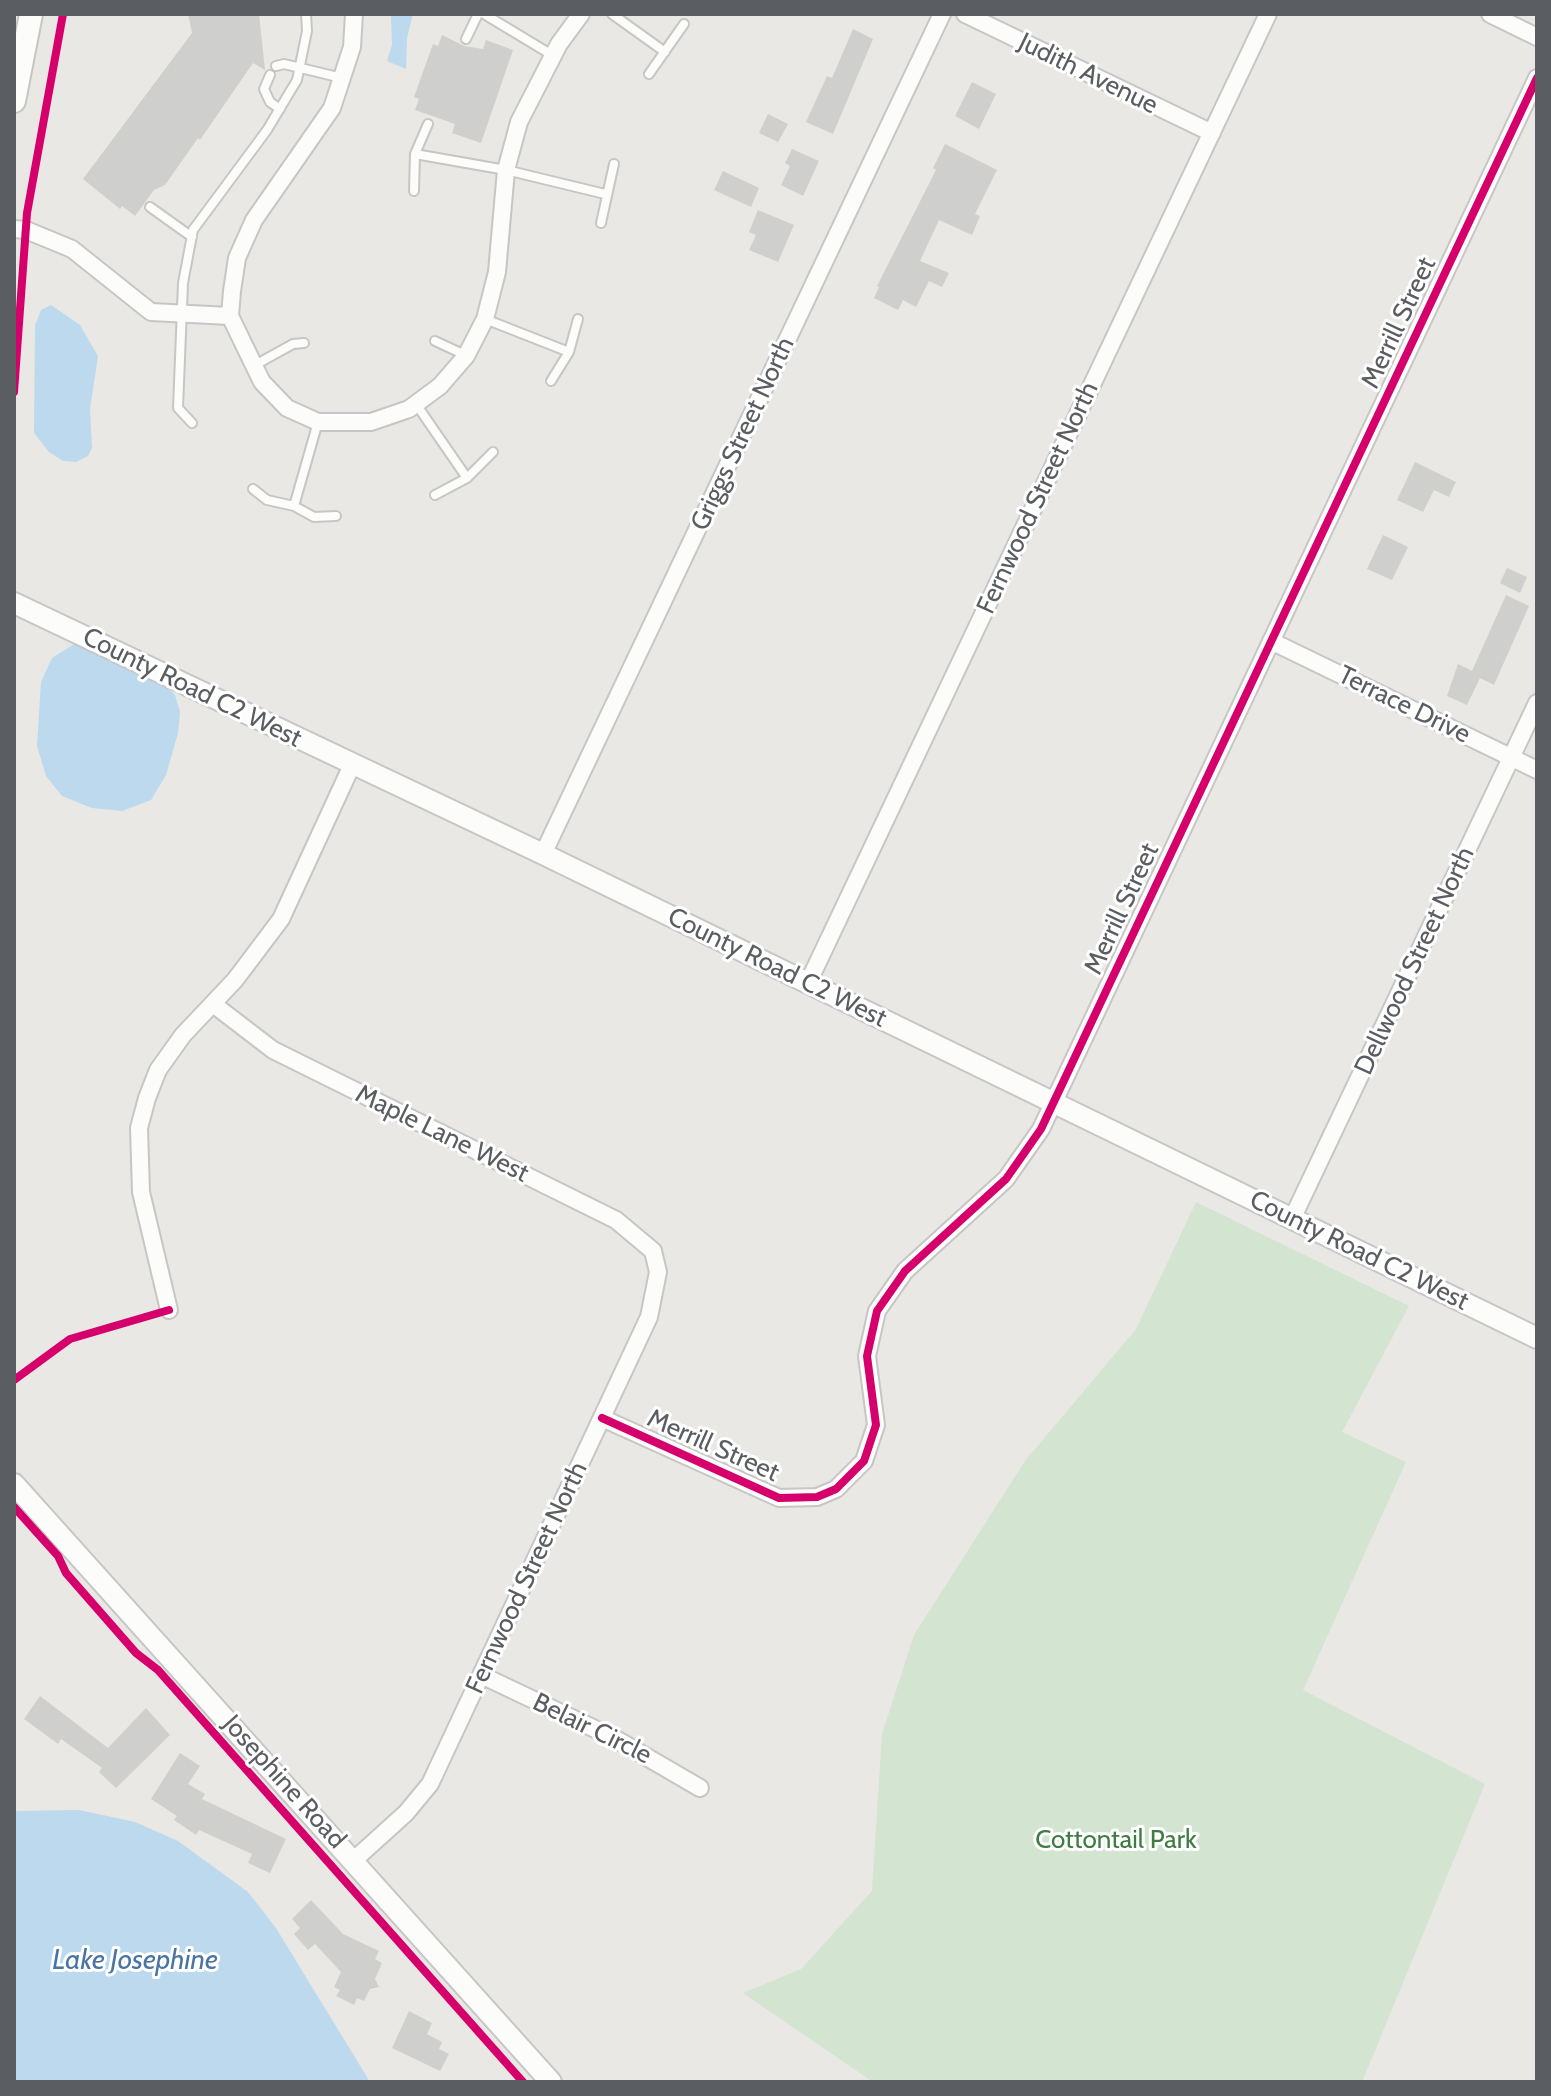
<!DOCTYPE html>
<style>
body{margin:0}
#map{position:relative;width:1551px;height:2096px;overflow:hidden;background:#e9e8e4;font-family:Cabin,sans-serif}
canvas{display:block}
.frame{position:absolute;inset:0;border:16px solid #5a5d61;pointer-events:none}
</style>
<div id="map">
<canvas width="1551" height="2096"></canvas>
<div class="frame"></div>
</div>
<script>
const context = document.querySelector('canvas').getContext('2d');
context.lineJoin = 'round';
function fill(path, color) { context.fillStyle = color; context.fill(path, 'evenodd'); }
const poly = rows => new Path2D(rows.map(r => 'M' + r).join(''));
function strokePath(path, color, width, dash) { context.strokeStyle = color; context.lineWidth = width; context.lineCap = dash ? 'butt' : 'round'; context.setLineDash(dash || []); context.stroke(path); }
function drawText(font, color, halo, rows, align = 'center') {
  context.font = font + ' Cabin,sans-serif'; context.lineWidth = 6; context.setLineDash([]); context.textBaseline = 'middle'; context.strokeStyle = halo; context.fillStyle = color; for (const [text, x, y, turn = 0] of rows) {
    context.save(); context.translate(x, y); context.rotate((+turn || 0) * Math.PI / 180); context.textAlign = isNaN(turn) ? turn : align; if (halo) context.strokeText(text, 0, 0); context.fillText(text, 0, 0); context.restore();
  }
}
fill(poly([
 [1196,1202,1409,1306,1342,1432,1406,1462,1303,1690,1485,1784,1362,2082,873,2082,743,1993,801,1969,872,1891,882,1734,914,1635,1025,1461,1136,1329]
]), '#d3e4d1');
fill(poly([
 [391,14,413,14,407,38,406,69,387,61,392,45],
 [51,305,80,325,98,356,90,409,92,448,88,456,76,462,63,461,49,452,34,433,35,325,41,310],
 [79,641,154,674,175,695,180,712,178,733,166,775,151,800,122,811,92,808,62,796,46,776,37,746,41,682,52,658],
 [79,1810,135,1822,178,1841,248,1892,276,1928,370,2082,14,2082,14,1811]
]), '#bcd9ee');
fill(poly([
 [188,14,259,14,265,70,253,63,200,140,198,138,165,185,154,190,135,216,122,206,120,209,83,179,192,33],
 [853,29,873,39,833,134,806,122,827,76,832,78],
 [442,35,464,46,483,49,486,40,513,50,481,143,452,133,455,124,415,110,419,99,414,97,433,44,438,46],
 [972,82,996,94,979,129,955,116],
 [768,114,788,124,778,142,759,133],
 [945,144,997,170,975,214,980,216,972,235,939,220,920,261,949,273,942,287,929,281,916,307,903,300,898,310,874,298,879,287,877,286,936,170,933,168],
 [792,149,819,161,803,196,781,185,790,166,785,163],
 [723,171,759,188,751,207,714,190],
 [758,210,794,225,778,262,749,250,756,235,749,232],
 [1415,462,1456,482,1449,497,1434,490,1423,512,1397,500],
 [1383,535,1408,547,1392,580,1367,569],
 [1507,568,1527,577,1520,593,1500,583],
 [1506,595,1529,606,1494,685,1480,678,1467,705,1447,696,1458,664,1472,671],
 [40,1696,108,1748,146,1708,170,1735,116,1788,99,1772,102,1768,61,1739,58,1744,24,1719],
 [180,1753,200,1766,188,1784,205,1794,202,1799,286,1839,270,1873,248,1863,252,1854,199,1830,196,1835,174,1820,177,1816,151,1799],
 [311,1900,343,1934,379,1951,375,1959,382,1963,375,1979,379,1987,370,1989,364,2001,357,1998,354,2005,336,1996,340,1990,334,1987,341,1972,315,1944,308,1950,294,1934,300,1928,292,1919],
 [409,2011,432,2023,427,2034,442,2042,439,2049,449,2054,440,2071,392,2048]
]), '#cfcfcd');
const service = poly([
 [484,14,552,55],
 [612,14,665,52],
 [466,39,478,14],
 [276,66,284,64,342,78],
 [649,74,684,24],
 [270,75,264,89,270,102,280,109],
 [415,154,506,170,605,194],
 [414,191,415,154,428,124],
 [150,207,192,237],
 [601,223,614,164],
 [485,319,569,352],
 [435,341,465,355],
 [255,365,293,344,304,343],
 [551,381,569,352,578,319],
 [416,404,467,478],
 [192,423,178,408,183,283,193,230,267,130,297,80,307,31,306,14],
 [253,489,267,500,294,506,314,517,336,516],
 [435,495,467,478,493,452],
 [294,506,318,422]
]);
const minor = poly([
 [354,14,352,47,332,108,254,220,237,258,232,291,230,316,262,382,287,408,318,422,371,422,409,409,440,386,466,356,485,319,497,272,506,170,519,122,559,44,581,14],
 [965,14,1212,133],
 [1490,14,1537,37],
 [14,229,26,230,72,249,151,312,230,316],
 [1271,641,1537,770],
 [543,854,942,14],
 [808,983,1268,14],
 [213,1004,273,1050,616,1220,653,1251,658,1272,649,1317,430,1784,406,1813,354,1860],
 [1292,1219,1537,703],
 [169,1310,141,1192,139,1128,147,1098,158,1070,183,1035,235,980,281,919,352,765],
 [602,1418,779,1498,817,1497,836,1489,864,1461,876,1425,867,1356,877,1311,905,1271,1006,1179,1041,1129,1537,78],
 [481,1675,614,1738,700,1788]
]);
const tertiary = poly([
 [14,603,543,854,1537,1338],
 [14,1484,551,2082]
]);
const secondary = poly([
 [14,101,31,14]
]);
strokePath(service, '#c6c6c6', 12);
strokePath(minor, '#c6c6c6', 20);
strokePath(tertiary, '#c6c6c6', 24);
strokePath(secondary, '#c6c6c5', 26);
strokePath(service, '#fcfcfb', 8);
strokePath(minor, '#fcfcfb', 16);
strokePath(tertiary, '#fcfcfb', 20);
strokePath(secondary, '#fcfcfb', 22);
strokePath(poly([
 [14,392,27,213,63,14],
 [14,1380,70,1339,169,1310],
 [602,1418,779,1498,817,1497,836,1489,864,1461,876,1425,867,1356,877,1311,905,1271,1006,1179,1041,1129,1537,78],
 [14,1507,58,1556,66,1573,136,1653,158,1670,523,2082]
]), '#d6006c', 8);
drawText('26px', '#5a5d61', '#fff', [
 ["Judith Avenue",1088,74,26],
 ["Merrill Street",1399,323,-65],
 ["Griggs Street North",743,434,-65],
 ["Fernwood Street North",1038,498,-65],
 ["County Road C2 West",192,688,26],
 ["Terrace Drive",1404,705,26],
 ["Merrill Street",1122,909,-65],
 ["Dellwood Street North",1415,961,-65],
 ["County Road C2 West",777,968,26],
 ["Maple Lane West",442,1134,26],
 ["County Road C2 West",1359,1251,26],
 ["Merrill Street",713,1446,24],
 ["Fernwood Street North",527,1578,-65],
 ["Belair Circle",592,1729,26],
 ["Josephine Road",284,1782,48]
]);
drawText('26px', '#3e7c41', '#fff', [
 ["Cottontail Park",1116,1840]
]);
drawText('italic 28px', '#4a74a3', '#fff', [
 ["Lake Josephine",135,1961]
]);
</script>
